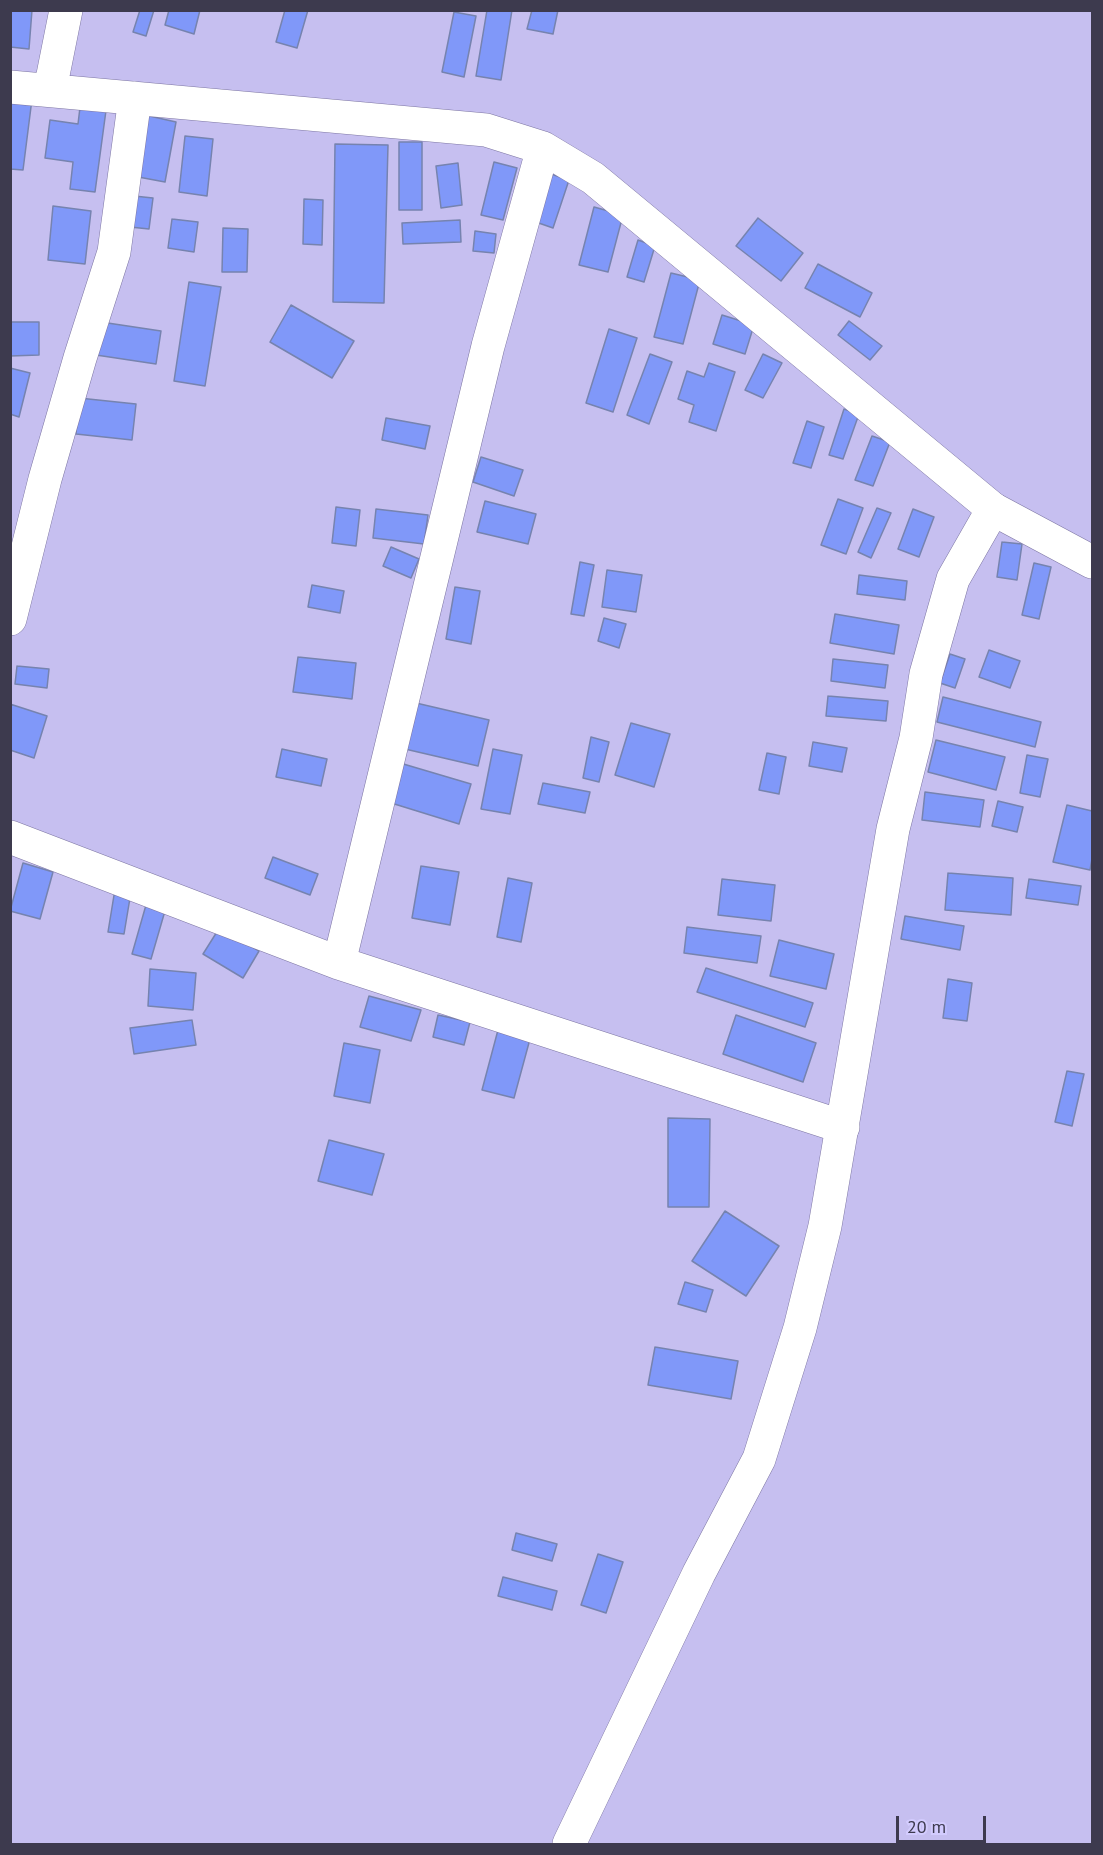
<!DOCTYPE html>
<style>
body{margin:0}
#map{position:relative;width:1103px;height:1855px;overflow:hidden;background:#c6bff0;font-family:"PT Sans",sans-serif}
canvas{display:block}
.frame{position:absolute;inset:0;border:12px solid #3d3a4e;pointer-events:none}
.scale{position:absolute;left:896px;top:1816px;width:90px;height:27px;box-sizing:border-box;border:3px solid #3d3a4e;border-top:0;padding-left:8px;font-size:18px;line-height:21px;white-space:nowrap;color:#3d3a4e;-webkit-text-stroke:4px #d3ccfe;paint-order:stroke}
</style>
<div id="map">
<canvas width="1103" height="1855"></canvas>
<div class="frame"></div>
<div class="scale">20 m</div>
</div>
<script>
const context = document.querySelector('canvas').getContext('2d');
context.lineJoin = 'round';
function fill(path, color) { context.fillStyle = color; context.fill(path, 'evenodd'); }
const poly = rows => new Path2D(rows.map(r => 'M' + r).join(''));
function strokePath(path, color, width, dash) { context.strokeStyle = color; context.lineWidth = width; context.lineCap = dash ? 'butt' : 'round'; context.setLineDash(dash || []); context.stroke(path); }
const building = poly([
 [10,10,32,10,29,49,10,47,10,10],
 [140,10,154,10,146,36,133,32,140,10],
 [169,10,200,10,194,34,165,25,169,10],
 [285,10,308,10,297,48,276,42,285,10],
 [487,10,512,10,501,80,476,76,487,10],
 [532,10,558,10,553,34,527,29,532,10],
 [454,12,476,16,464,77,442,72,454,12],
 [10,97,32,99,23,170,10,169,10,97],
 [81,99,107,103,95,192,70,189,73,162,45,158,50,120,78,124,81,99],
 [145,115,176,122,165,182,133,176,145,115],
 [185,136,213,139,207,196,179,192,185,136],
 [399,142,422,142,422,210,399,210,399,142],
 [335,144,388,145,384,303,333,302,335,144],
 [494,162,517,168,503,220,481,215,494,162],
 [458,163,462,205,441,208,436,166,458,163],
 [548,173,569,180,553,228,533,221,548,173],
 [134,196,153,198,149,229,130,227,134,196],
 [304,199,323,200,322,245,303,244,304,199],
 [53,206,91,211,85,264,48,260,53,206],
 [594,207,623,215,608,272,579,265,594,207],
 [758,218,803,253,781,281,736,246,758,218],
 [172,219,198,222,194,252,168,248,172,219],
 [460,220,461,242,403,244,402,223,460,220],
 [223,228,248,229,247,272,222,272,223,228],
 [475,231,496,234,494,253,473,251,475,231],
 [638,240,655,246,644,282,627,277,638,240],
 [818,264,872,293,860,317,805,288,818,264],
 [671,273,700,280,683,344,654,337,671,273],
 [189,282,221,287,205,386,174,381,189,282],
 [291,305,354,341,332,378,270,342,291,305],
 [722,315,754,325,745,354,713,344,722,315],
 [849,321,882,346,870,360,838,335,849,321],
 [10,322,39,322,39,355,10,356,10,322],
 [101,322,161,331,156,364,96,355,101,322],
 [609,329,637,338,613,412,586,403,609,329],
 [650,354,672,362,649,424,627,415,650,354],
 [763,354,782,363,763,398,745,390,763,354],
 [709,363,735,372,716,431,689,422,694,405,678,399,687,371,704,377,709,363],
 [10,368,30,373,19,417,10,414,10,368],
 [79,398,136,404,132,440,76,434,79,398],
 [844,409,859,414,843,459,829,455,844,409],
 [386,418,430,426,425,449,382,440,386,418],
 [807,421,824,427,811,468,793,463,807,421],
 [872,436,890,442,873,486,855,480,872,436],
 [481,457,523,470,514,496,473,482,481,457],
 [838,499,863,508,846,554,821,545,838,499],
 [485,501,536,514,528,544,477,532,485,501],
 [336,507,360,510,356,546,332,543,336,507],
 [877,508,891,513,871,558,858,552,877,508],
 [376,509,428,515,424,544,373,538,376,509],
 [913,509,934,517,919,557,898,549,913,509],
 [1002,542,1022,544,1017,580,997,577,1002,542],
 [391,547,419,559,411,578,383,566,391,547],
 [580,562,594,565,584,616,571,614,580,562],
 [1034,563,1051,567,1039,619,1022,615,1034,563],
 [607,570,642,575,636,612,602,607,607,570],
 [859,575,907,581,905,600,857,594,859,575],
 [312,585,344,591,340,613,308,607,312,585],
 [455,587,480,591,471,644,446,639,455,587],
 [835,614,899,625,894,654,830,643,835,614],
 [604,618,626,624,619,648,598,641,604,618],
 [989,650,1020,661,1010,688,979,677,989,650],
 [950,654,965,659,955,688,940,683,950,654],
 [298,657,356,663,352,699,293,692,298,657],
 [833,659,888,665,885,688,831,681,833,659],
 [17,666,49,669,47,688,15,684,17,666],
 [828,696,888,701,886,721,826,716,828,696],
 [943,697,1041,722,1035,747,937,722,943,697],
 [416,703,489,720,478,766,405,749,416,703],
 [10,704,47,716,34,758,10,750,10,704],
 [631,723,670,734,654,787,615,775,631,723],
 [591,737,609,742,599,782,583,778,591,737],
 [936,740,1005,757,996,790,928,772,936,740],
 [813,742,847,748,842,772,809,766,813,742],
 [282,749,327,759,321,786,276,777,282,749],
 [493,749,522,755,510,814,481,809,493,749],
 [767,753,786,757,779,794,759,790,767,753],
 [1027,755,1048,759,1040,797,1020,793,1027,755],
 [400,763,471,784,459,824,388,802,400,763],
 [543,783,590,792,585,813,538,804,543,783],
 [925,792,984,800,980,827,922,820,925,792],
 [998,801,1023,807,1017,832,992,826,998,801],
 [1067,805,1092,811,1092,859,1090,870,1053,862,1067,805],
 [273,857,318,874,310,895,265,878,273,857],
 [23,863,53,872,40,919,10,911,23,863],
 [421,866,459,872,450,925,412,918,421,866],
 [948,873,1013,878,1011,915,945,910,948,873],
 [508,878,532,883,521,942,497,937,508,878],
 [722,879,775,885,771,921,718,915,722,879],
 [1029,879,1081,886,1078,905,1026,898,1029,879],
 [116,883,132,886,124,934,108,932,116,883],
 [148,898,167,904,151,959,132,954,148,898],
 [905,916,964,926,960,950,901,939,905,916],
 [220,927,259,951,243,978,203,954,220,927],
 [687,927,761,936,757,963,684,953,687,927],
 [779,940,834,954,826,989,770,976,779,940],
 [706,968,813,1003,805,1027,697,992,706,968],
 [150,969,196,973,193,1010,148,1006,150,969],
 [948,979,972,983,967,1021,943,1018,948,979],
 [369,996,421,1010,411,1041,360,1027,369,996],
 [438,1015,470,1022,464,1045,433,1037,438,1015],
 [736,1015,816,1043,803,1082,723,1054,736,1015],
 [192,1020,196,1045,134,1054,130,1028,192,1020],
 [498,1030,530,1039,514,1098,482,1090,498,1030],
 [344,1043,380,1050,370,1103,334,1096,344,1043],
 [1067,1071,1084,1074,1072,1126,1055,1122,1067,1071],
 [668,1118,710,1119,709,1207,668,1207,668,1118],
 [329,1140,384,1154,372,1195,318,1181,329,1140],
 [725,1211,779,1246,746,1296,692,1261,725,1211],
 [685,1282,713,1290,706,1312,678,1304,685,1282],
 [655,1347,738,1361,731,1399,648,1385,655,1347],
 [516,1533,557,1544,552,1561,512,1550,516,1533],
 [598,1554,623,1562,606,1613,581,1605,598,1554],
 [503,1577,557,1591,552,1610,498,1596,503,1577]
]);
fill(building, '#8098f9');
strokePath(building, '#7683af', 1.5);
const street = poly([
 [10,87,486,130,543,148,593,178,993,509],
 [50,90,66,10],
 [10,619,45,479,80,358,114,252,135,98],
 [10,837,339,963,843,1127],
 [339,963,488,346,543,148]
]);
const secondary = poly([
 [569,1844,699,1573,759,1459,800,1328,825,1226,893,829,916,738,926,674,953,579,993,509,1092,562]
]);
strokePath(street, '#7d76a3', 34);
strokePath(secondary, '#7d76a3', 34);
strokePath(street, '#fff', 33);
strokePath(secondary, '#fff', 33);
</script>
